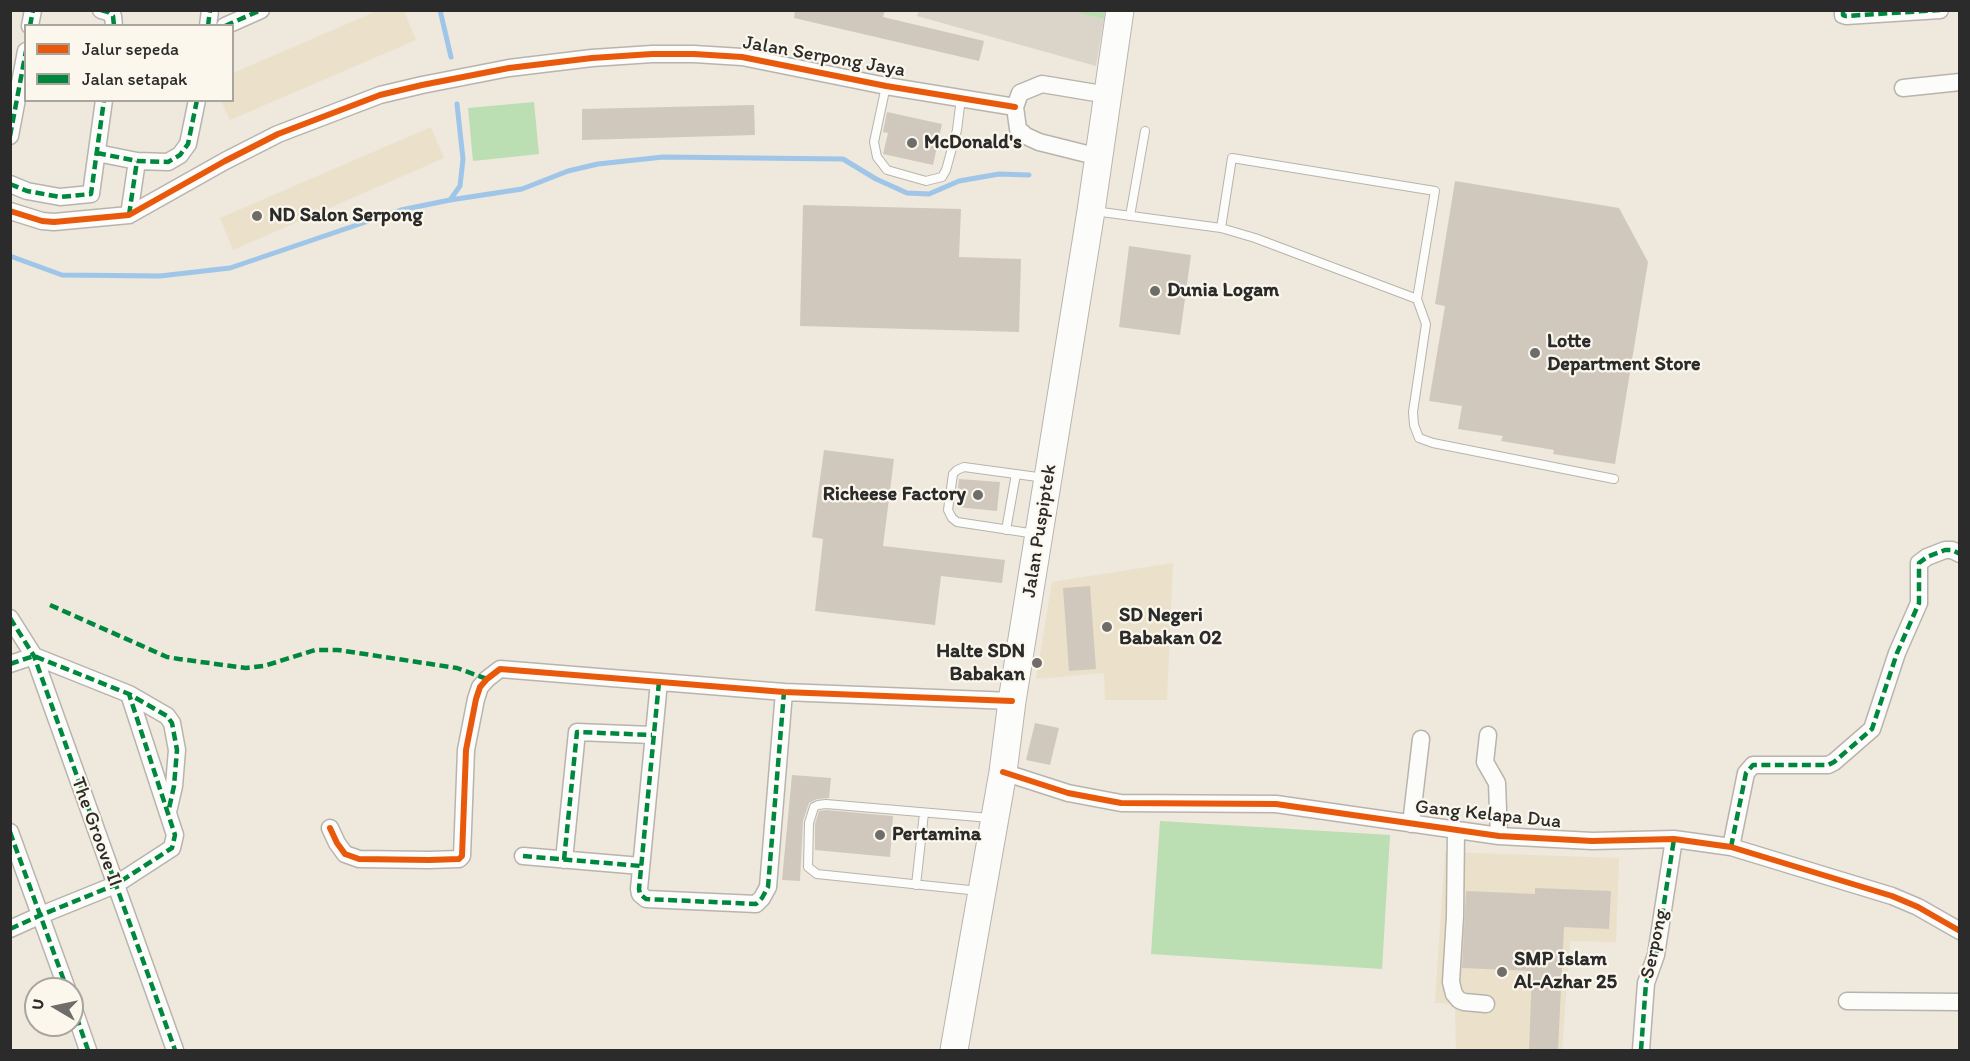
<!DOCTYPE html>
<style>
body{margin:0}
#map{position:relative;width:1970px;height:1061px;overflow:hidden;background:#eee8dd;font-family:Itim,sans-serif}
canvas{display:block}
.frame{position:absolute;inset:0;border:12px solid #2b2b2b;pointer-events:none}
.legend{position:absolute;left:24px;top:24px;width:210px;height:78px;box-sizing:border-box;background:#fbf7ec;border:2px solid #a8a59f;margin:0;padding:8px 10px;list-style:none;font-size:18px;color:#2b2b2b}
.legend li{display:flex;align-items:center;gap:12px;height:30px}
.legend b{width:30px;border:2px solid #a8a59f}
.north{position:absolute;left:24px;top:977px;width:60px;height:60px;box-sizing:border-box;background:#fbf7ec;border:2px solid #a8a59f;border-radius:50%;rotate:279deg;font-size:16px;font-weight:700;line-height:24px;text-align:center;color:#2b2b2b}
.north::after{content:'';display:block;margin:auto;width:21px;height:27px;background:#6f6d69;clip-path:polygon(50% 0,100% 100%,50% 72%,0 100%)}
</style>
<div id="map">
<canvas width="1970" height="1061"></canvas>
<div class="frame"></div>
<ul class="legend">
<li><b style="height:8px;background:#e8590c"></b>Jalur sepeda</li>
<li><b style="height:8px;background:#00873e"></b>Jalan setapak</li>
</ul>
<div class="north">U</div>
</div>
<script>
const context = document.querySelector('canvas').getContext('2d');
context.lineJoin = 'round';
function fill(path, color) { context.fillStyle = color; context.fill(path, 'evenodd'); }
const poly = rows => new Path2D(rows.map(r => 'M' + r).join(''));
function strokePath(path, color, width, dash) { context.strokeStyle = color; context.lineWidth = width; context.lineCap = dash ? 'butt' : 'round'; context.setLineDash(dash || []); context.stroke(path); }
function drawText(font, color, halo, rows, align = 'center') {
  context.font = font + ' Itim,sans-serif'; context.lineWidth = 4.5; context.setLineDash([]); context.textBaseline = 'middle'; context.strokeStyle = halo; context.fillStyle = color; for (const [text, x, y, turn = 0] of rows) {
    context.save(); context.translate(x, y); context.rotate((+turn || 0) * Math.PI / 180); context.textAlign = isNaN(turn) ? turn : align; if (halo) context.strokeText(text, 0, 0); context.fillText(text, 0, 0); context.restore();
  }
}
fill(poly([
 [377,11,404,11,416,40,230,120,221,101,232,100,233,73],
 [431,127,444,158,233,250,220,218],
 [1173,563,1167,700,1105,700,1104,673,1036,679,1052,582],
 [1445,852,1619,858,1616,942,1570,941,1562,1050,1456,1050,1455,1004,1435,1003]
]), '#ebe0ca');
fill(poly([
 [919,10,1073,10,1104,19,1096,66,917,16]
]), '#dad4c9');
fill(poly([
 [1073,11,1105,10,1105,11,1104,19],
 [534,102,539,154,473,161,468,108],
 [1160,821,1390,835,1382,969,1151,954]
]), '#bbdeb2');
strokePath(poly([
 [440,10,451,57],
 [450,200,460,186,463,159,457,104],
 [10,256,62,275,160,276,230,268,401,210,450,200,522,189,568,171,598,164,663,157,843,159,876,179,907,193,929,194,959,181,999,174,1029,175]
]), '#9fc5e8', 5);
fill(poly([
 [795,10,885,10,883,17,984,41,979,61,794,18],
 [754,105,755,135,582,140,582,109],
 [887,112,942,124,933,165,883,154,888,133,883,132],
 [1455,181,1619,208,1648,262,1615,464,1553,454,1554,450,1501,441,1503,436,1458,429,1462,406,1429,401,1445,306,1435,304],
 [803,205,961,209,959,257,1021,259,1019,332,800,326],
 [1129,246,1191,255,1180,335,1119,327],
 [824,450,894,459,883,546,1005,560,1002,583,941,576,935,625,815,611,823,539,812,537],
 [959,479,1000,482,997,511,956,507],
 [1090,586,1096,669,1069,671,1063,588],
 [1035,723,1059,728,1050,765,1026,760],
 [792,775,831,778,829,798,817,799,809,803,803,821,800,881,782,880],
 [826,810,893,816,890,857,815,850,815,824,819,811],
 [1535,888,1611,891,1609,929,1564,927,1558,1050,1529,1050,1532,971,1462,968,1466,891,1535,894]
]), '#d1c8bd');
const service = poly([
 [886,86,874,142,877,157,887,170,926,181,942,177,946,170,957,130,961,98],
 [1094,211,1221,228,1255,238,1417,299,1426,324,1413,412,1414,425,1419,438,1433,443,1614,479],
 [1130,216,1145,131],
 [1221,228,1232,158,1435,191,1417,299],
 [1006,530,1016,474],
 [1036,534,957,522,952,518,948,510,953,474,957,470,964,467,1045,478],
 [916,885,924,813],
 [979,891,817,874,808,867,809,823,814,807,818,805,826,804,990,818]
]);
const minor = poly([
 [101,10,108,12,113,16,114,26],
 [1843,10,1843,15,1846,16,1940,10],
 [30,26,33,10],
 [208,26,210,10],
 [225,26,261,10],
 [1903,88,1960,82],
 [10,136,26,51],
 [97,153,137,161,168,162,180,155,188,144,197,100],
 [1099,157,1039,142,1026,136,1018,129,1015,107,1020,93,1042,84,1108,95],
 [10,184,27,191,60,197,91,194,104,100],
 [10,211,42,221,54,222,129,215,225,161,278,134,380,95,422,85,509,68,592,58,652,54,694,54,742,57,886,86,1015,107],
 [129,215,137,161],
 [10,618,34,656,175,1050],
 [10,664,34,656,129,694,167,716,172,723,177,750,174,786,168,812],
 [659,682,639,889,640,894,646,899,756,904,762,898,768,887,784,692],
 [1488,735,1485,762,1497,783,1499,836],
 [1003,772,1068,793,1121,803,1276,804,1499,836,1592,841,1674,839,1731,847,1892,896,1918,907,1960,931],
 [1411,824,1421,739],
 [330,828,337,843,345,854,359,859,429,860,459,859,462,856,466,750,476,699,480,687,487,679,500,669,784,692,1012,701],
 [1456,831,1455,916,1451,982,1454,994,1459,1000,1464,1002,1486,1004],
 [10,832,67,989],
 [1731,847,1746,773,1753,765,1828,765,1834,762,1872,729,1897,653,1919,603,1919,563,1927,557,1945,550,1952,550,1960,554],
 [523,856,641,866],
 [564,860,577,732,652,735],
 [10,929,41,915,115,885,172,848,175,835,129,694],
 [1847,1001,1960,1002],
 [72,1004,88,1050],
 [1641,1050,1646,983,1656,955,1674,839]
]);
const primary = poly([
 [954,1050,1003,772,1012,701,1091,211,1120,10]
]);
strokePath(service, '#b8b4ad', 10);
strokePath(minor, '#b8b4ad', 19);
strokePath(primary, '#b8b4ad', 29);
strokePath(service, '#fcfcfa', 8);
strokePath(minor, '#fcfcfa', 16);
strokePath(primary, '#fcfcfa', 27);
strokePath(poly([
 [101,10,108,12,113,16,114,26],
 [1843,10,1843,15,1846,16,1940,10],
 [30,26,33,10],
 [208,26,210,10],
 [225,26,261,10],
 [10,136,26,51],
 [97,153,137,161,168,162,180,155,188,144,197,100],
 [10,184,27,191,60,197,91,194,104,100],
 [129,215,137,161],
 [50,605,167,657,179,659,246,668,264,666,315,650,338,650,457,668,487,679],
 [10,618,34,656,175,1050],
 [10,664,34,656,129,694,167,716,172,723,177,750,174,786,168,813],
 [659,682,639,889,640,894,646,899,756,904,762,898,768,887,784,692],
 [10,832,67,989],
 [1731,847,1746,773,1753,765,1828,765,1834,762,1872,729,1897,653,1919,603,1919,563,1927,557,1945,550,1952,550,1960,554],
 [523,856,641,866],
 [564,860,577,732,652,735],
 [10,929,41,915,115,885,172,848,175,835,129,694],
 [72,1004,88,1050],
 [1641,1050,1646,983,1656,955,1674,839]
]), '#00873e', 4.5, [9, 4.5]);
strokePath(poly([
 [10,211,42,221,54,222,129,215,225,161,278,134,380,95,422,85,509,68,592,58,652,54,694,54,742,57,886,86,1015,107],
 [1003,772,1068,793,1121,803,1276,804,1499,836,1592,841,1674,839,1731,847,1892,896,1918,907,1960,931],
 [330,828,337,843,345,854,359,859,429,860,459,859,462,856,466,750,476,699,480,687,487,679,500,669,784,692,1012,701]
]), '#e8590c', 6);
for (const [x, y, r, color] of [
 [912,143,6,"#6f6d69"],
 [257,216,6,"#6f6d69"],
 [1155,291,6,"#6f6d69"],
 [1535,353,6,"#6f6d69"],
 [978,495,6,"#6f6d69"],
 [1107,627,6,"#6f6d69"],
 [1037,663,6,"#6f6d69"],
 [880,835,6,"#6f6d69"],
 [1502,972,6,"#6f6d69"]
]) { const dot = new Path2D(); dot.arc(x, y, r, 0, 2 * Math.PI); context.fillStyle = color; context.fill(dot); strokePath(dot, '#fbf7ec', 2); }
drawText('20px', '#2b2b2b', '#fbf7ec', [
 ["Jalan Serpong Jaya",824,57,10],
 ["Jalan Puspiptek",1040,531,-81],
 ["Gang Kelapa Dua",1488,815,6],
 ["The Groove II",96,832,70],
 ["Serpong",1655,944,-78]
]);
drawText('bold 20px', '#2b2b2b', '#fbf7ec', [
 ["McDonald's",924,143],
 ["ND Salon Serpong",269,216],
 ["Dunia Logam",1167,291],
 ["Lotte",1547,342],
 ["Department Store",1547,365],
 ["Richeese Factory",966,495,"right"],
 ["SD Negeri",1119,616],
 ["Babakan 02",1119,639],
 ["Halte SDN",1025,652,"right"],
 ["Babakan",1025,675,"right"],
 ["Pertamina",892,835],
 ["SMP Islam",1514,960],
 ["Al-Azhar 25",1514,983]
], 'left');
</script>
